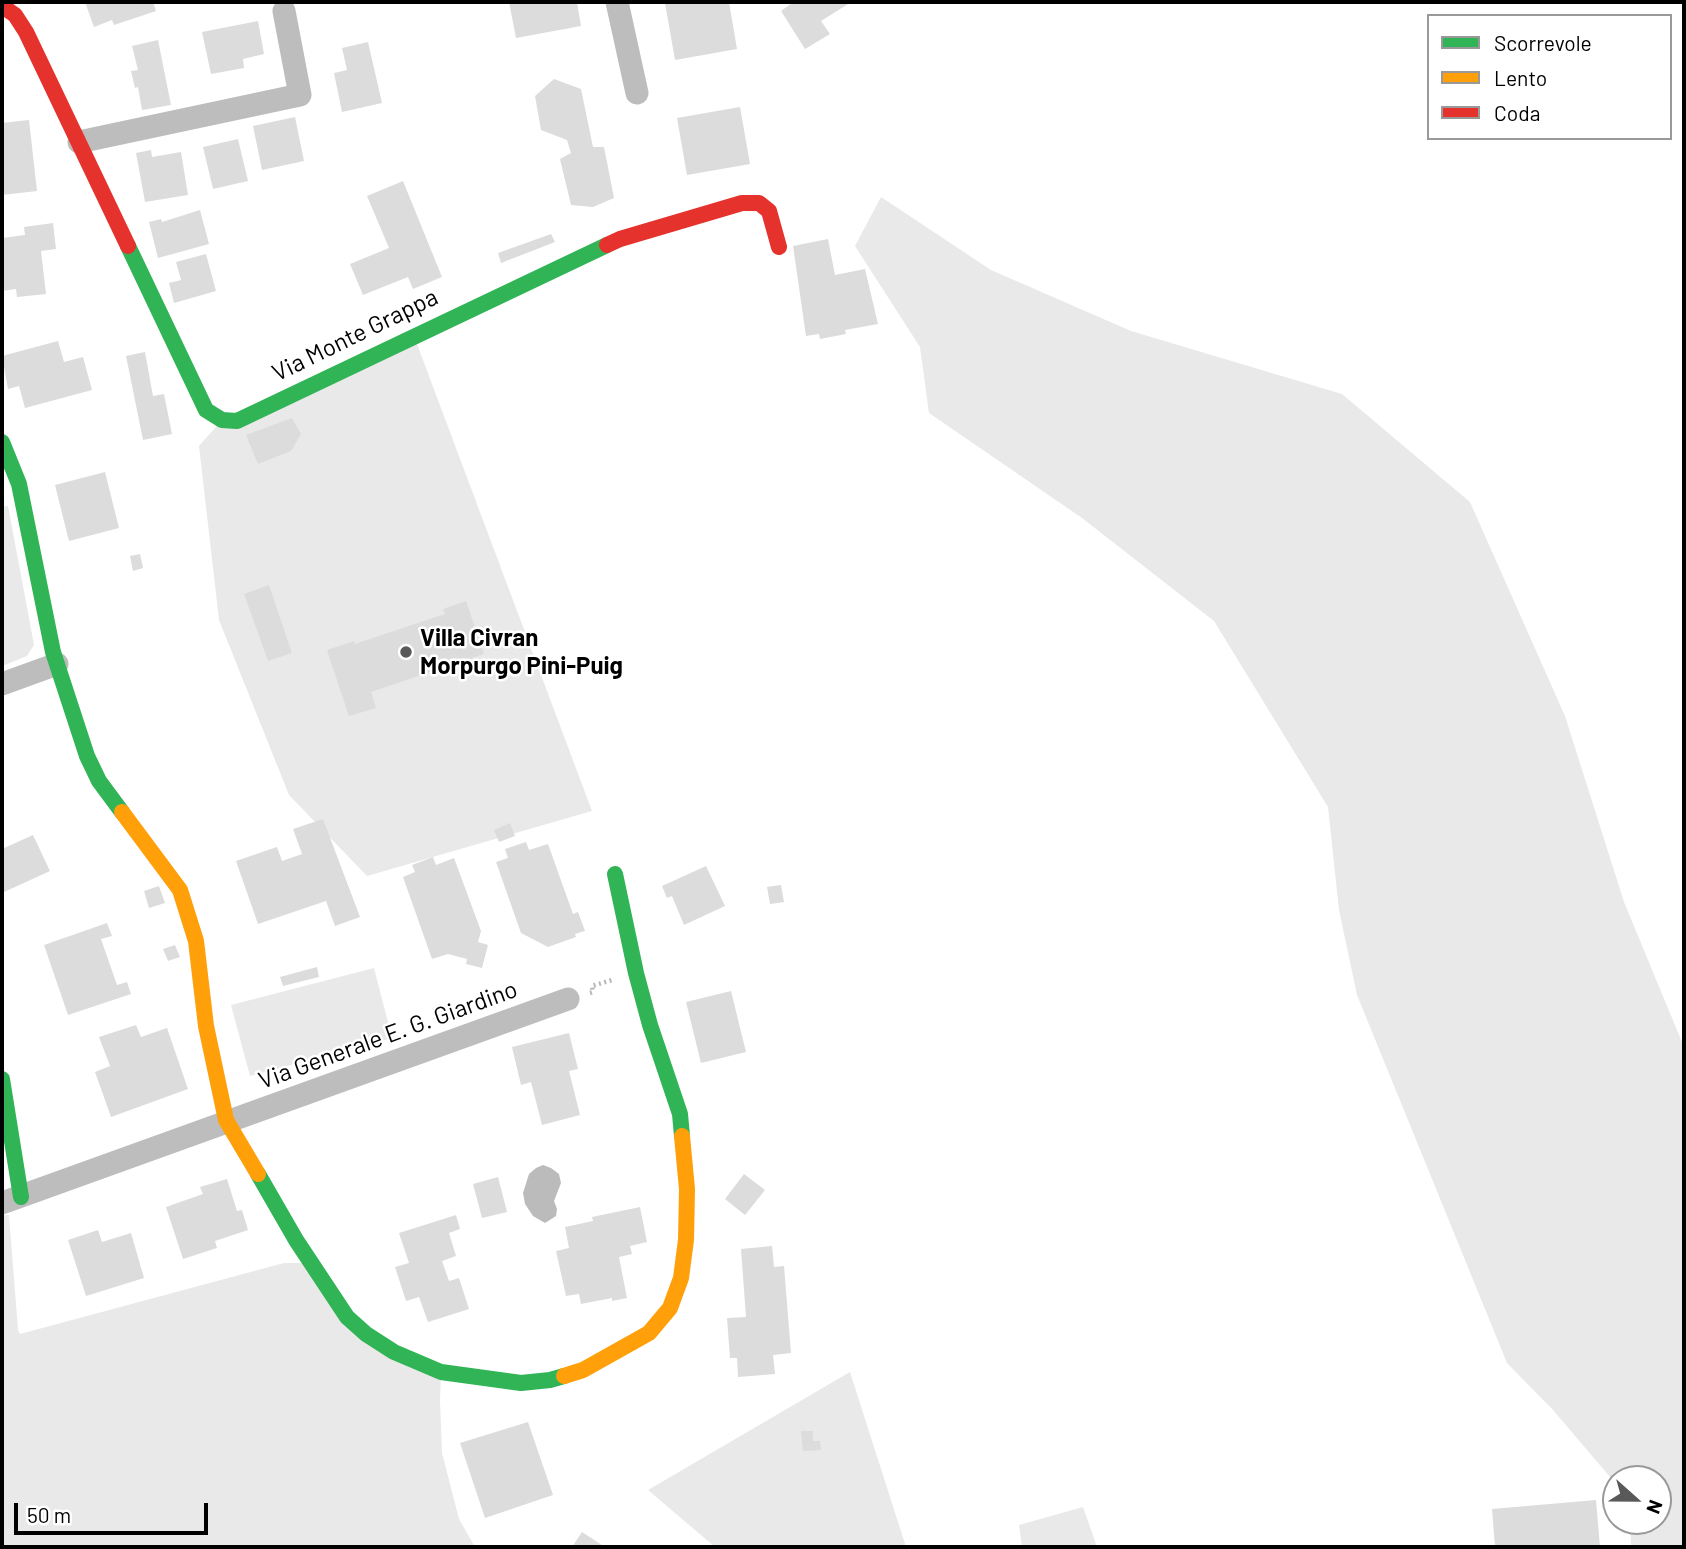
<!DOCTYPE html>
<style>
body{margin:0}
#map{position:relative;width:1686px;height:1549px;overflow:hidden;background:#fff;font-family:Barlow,sans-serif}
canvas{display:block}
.frame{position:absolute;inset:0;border:4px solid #000;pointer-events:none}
.legend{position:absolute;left:1427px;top:14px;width:245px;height:126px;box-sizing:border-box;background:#fff;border:2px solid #999;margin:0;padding:9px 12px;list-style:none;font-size:21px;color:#000}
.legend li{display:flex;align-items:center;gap:14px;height:35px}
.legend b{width:35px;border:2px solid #999}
.north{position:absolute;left:1602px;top:1465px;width:70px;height:70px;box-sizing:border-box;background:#fff;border:2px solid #999;border-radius:50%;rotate:111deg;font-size:19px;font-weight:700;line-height:28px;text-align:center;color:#000}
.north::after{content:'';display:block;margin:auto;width:24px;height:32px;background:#595959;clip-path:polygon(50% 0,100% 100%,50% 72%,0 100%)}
.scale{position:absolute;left:14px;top:1503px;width:194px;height:32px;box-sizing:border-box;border:4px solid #000;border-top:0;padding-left:9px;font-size:21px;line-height:24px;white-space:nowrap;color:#000;-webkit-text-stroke:5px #fff;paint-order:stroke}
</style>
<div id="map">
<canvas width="1686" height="1549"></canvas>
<div class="frame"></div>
<ul class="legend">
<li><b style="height:9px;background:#30b455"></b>Scorrevole</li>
<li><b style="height:9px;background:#ff9f0a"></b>Lento</li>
<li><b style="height:9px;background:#e5322d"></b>Coda</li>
</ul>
<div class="north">N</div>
<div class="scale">50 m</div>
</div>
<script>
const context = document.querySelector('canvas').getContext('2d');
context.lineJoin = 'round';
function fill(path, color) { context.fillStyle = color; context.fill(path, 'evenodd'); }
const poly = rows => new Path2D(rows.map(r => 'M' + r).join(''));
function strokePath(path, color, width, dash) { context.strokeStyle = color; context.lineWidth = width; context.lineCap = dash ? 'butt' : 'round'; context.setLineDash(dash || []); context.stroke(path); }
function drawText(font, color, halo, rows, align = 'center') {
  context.font = font + ' Barlow,sans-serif'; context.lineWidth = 5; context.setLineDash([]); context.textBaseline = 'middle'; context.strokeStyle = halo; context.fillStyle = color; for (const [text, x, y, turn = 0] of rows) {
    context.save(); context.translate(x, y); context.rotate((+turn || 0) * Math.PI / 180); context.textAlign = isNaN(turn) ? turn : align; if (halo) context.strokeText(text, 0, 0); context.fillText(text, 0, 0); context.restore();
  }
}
fill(poly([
 [881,197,991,270,1131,331,1342,394,1470,502,1565,716,1624,902,1684,1047,1684,1547,1631,1547,1630,1521,1658,1521,1658,1479,1616,1479,1616,1484,1553,1410,1507,1363,1357,995,1339,910,1328,807,1214,621,1082,518,929,413,920,347,855,246],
 [414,336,592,811,367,876,289,795,219,620,199,446,222,420],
 [8,506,34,645,27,656,2,666,2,507],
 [374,968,392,1038,250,1076,231,1005],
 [2,1215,9,1215,18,1330,20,1334,284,1263,312,1263,347,1317,441,1372,440,1401,442,1453,459,1519,475,1547,2,1547],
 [850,1372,906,1547,715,1547,648,1490],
 [1083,1507,1097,1547,1022,1547,1019,1525]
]), '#e9e9e9');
fill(poly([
 [543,1165,551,1168,559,1174,561,1183,554,1201,557,1209,556,1216,545,1223,533,1216,525,1204,523,1193,529,1174,536,1168]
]), '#bbb');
fill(poly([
 [85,2,153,2,156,11,114,25,112,20,94,27],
 [509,2,577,2,581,26,516,38],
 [671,2,729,2,737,49,675,60,665,3],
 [791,2,847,2,848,4,821,21,830,34,805,49,781,11,792,3],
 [258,21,264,54,243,59,244,68,211,74,202,32],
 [158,40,171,105,142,110,138,87,135,88,131,71,138,70,132,46],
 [368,42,382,103,342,112,334,73,347,70,342,48],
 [554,79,581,89,593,147,604,147,614,198,593,207,571,205,560,159,571,153,567,140,541,130,535,96],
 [740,107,750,164,687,175,677,118],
 [295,117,304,161,262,170,253,126],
 [29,120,37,191,2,195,2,123],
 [238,139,248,181,213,189,203,147],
 [151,150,152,157,181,152,188,195,145,202,136,153],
 [403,181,442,277,413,289,408,277,363,295,350,264,389,248,367,196],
 [200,210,209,244,158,258,149,222,161,219,162,222],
 [53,223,56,249,41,251,46,294,17,297,16,289,2,291,2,238,25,235,24,227],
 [551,234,555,242,501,263,498,253],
 [828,239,835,275,865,269,878,324,845,330,846,334,820,339,819,334,806,336,793,246],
 [206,254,216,291,174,303,169,283,181,280,176,262],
 [58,341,64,362,83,357,92,390,25,408,19,386,8,389,2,356],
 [145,352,153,396,164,394,172,434,143,440,126,356],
 [292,418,301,434,291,451,258,464,246,435],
 [105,472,119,528,69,541,55,485],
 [140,554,143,568,133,571,130,556],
 [269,585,292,653,268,661,244,594],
 [466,601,484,654,371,692,376,708,349,716,327,650,354,641,355,644,445,614,443,609],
 [323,819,360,917,335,926,326,901,258,924,236,861,277,847,282,861,302,854,293,829],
 [510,823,515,836,499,842,494,830],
 [33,835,50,871,2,893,2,849],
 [526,842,529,850,548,844,573,914,578,912,585,931,575,934,576,937,548,947,521,933,496,862,508,858,505,849],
 [433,857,436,865,454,858,481,931,478,942,488,945,482,968,466,964,467,959,448,954,432,959,403,877,415,872,412,865],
 [706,866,725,906,684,925,672,896,667,898,662,886],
 [781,885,784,902,770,904,767,887],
 [159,886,165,903,149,908,144,891],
 [107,923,112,936,101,939,117,985,127,982,131,994,68,1015,44,945],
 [175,945,180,957,168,961,163,949],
 [317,967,319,977,283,986,280,977],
 [731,991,746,1052,701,1063,686,1002],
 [136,1025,141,1037,167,1028,188,1089,111,1117,95,1072,110,1066,99,1037],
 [569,1033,578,1069,569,1071,580,1115,542,1125,531,1082,521,1085,512,1047],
 [744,1174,765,1190,745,1215,725,1199],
 [498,1177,507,1212,482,1218,473,1184],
 [227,1179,237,1211,242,1210,248,1230,215,1241,217,1248,183,1259,166,1207,203,1194,200,1187],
 [640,1207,647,1242,630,1246,632,1254,619,1257,627,1298,612,1301,612,1298,581,1304,579,1294,566,1296,556,1251,569,1248,565,1227,593,1221,592,1217],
 [456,1215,460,1229,449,1233,456,1256,442,1261,449,1281,459,1278,469,1309,428,1322,419,1297,406,1301,395,1267,409,1263,399,1233],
 [98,1230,102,1242,131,1233,144,1278,86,1296,68,1240],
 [772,1246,774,1267,784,1266,791,1353,773,1355,775,1374,738,1377,737,1358,730,1358,727,1318,746,1317,741,1249],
 [528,1422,553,1495,485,1518,460,1443],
 [801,1431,813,1431,813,1441,820,1441,821,1450,803,1451],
 [1596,1500,1600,1547,1495,1547,1492,1509],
 [582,1532,605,1547,572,1547]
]), '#dcdcdc');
strokePath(poly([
 [590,993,593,992,592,986,612,980]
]), '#b8b8b8', 4.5, [2, 3.5]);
strokePath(poly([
 [617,2,637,93],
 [79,142,300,95,284,11],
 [2,684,57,664],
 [2,1203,568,999]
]), '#bdbdbd', 23);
strokePath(poly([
 [128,246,206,410,222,420,237,421,607,245],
 [2,442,19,484,53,652,87,756,99,781,122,812],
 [615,874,636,973,650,1025,680,1114,682,1136],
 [2,1079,21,1197],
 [258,1174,296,1240,347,1317,366,1334,394,1352,441,1372,521,1383,550,1380,564,1376]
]), '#30b455', 16);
strokePath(poly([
 [122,812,180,890,196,941,206,1026,226,1120,258,1174],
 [564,1376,583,1370,649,1333,670,1308,681,1278,686,1240,687,1189,682,1136]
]), '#ff9f0a', 16);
strokePath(poly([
 [2,6,15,15,26,32,128,246],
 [607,245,620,239,742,203,759,203,769,211,779,247]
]), '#e5322d', 16);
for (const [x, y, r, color] of [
 [406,652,7,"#595959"]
]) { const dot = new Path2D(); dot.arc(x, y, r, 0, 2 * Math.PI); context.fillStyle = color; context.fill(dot); strokePath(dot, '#fff', 2.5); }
drawText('24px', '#000', '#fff', [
 ["Via Monte Grappa",355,335,-26],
 ["Via Generale E. G. Giardino",388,1035,-20]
]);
drawText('bold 24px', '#000', '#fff', [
 ["Villa Civran",420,638],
 ["Morpurgo Pini-Puig",420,666]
], 'left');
</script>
